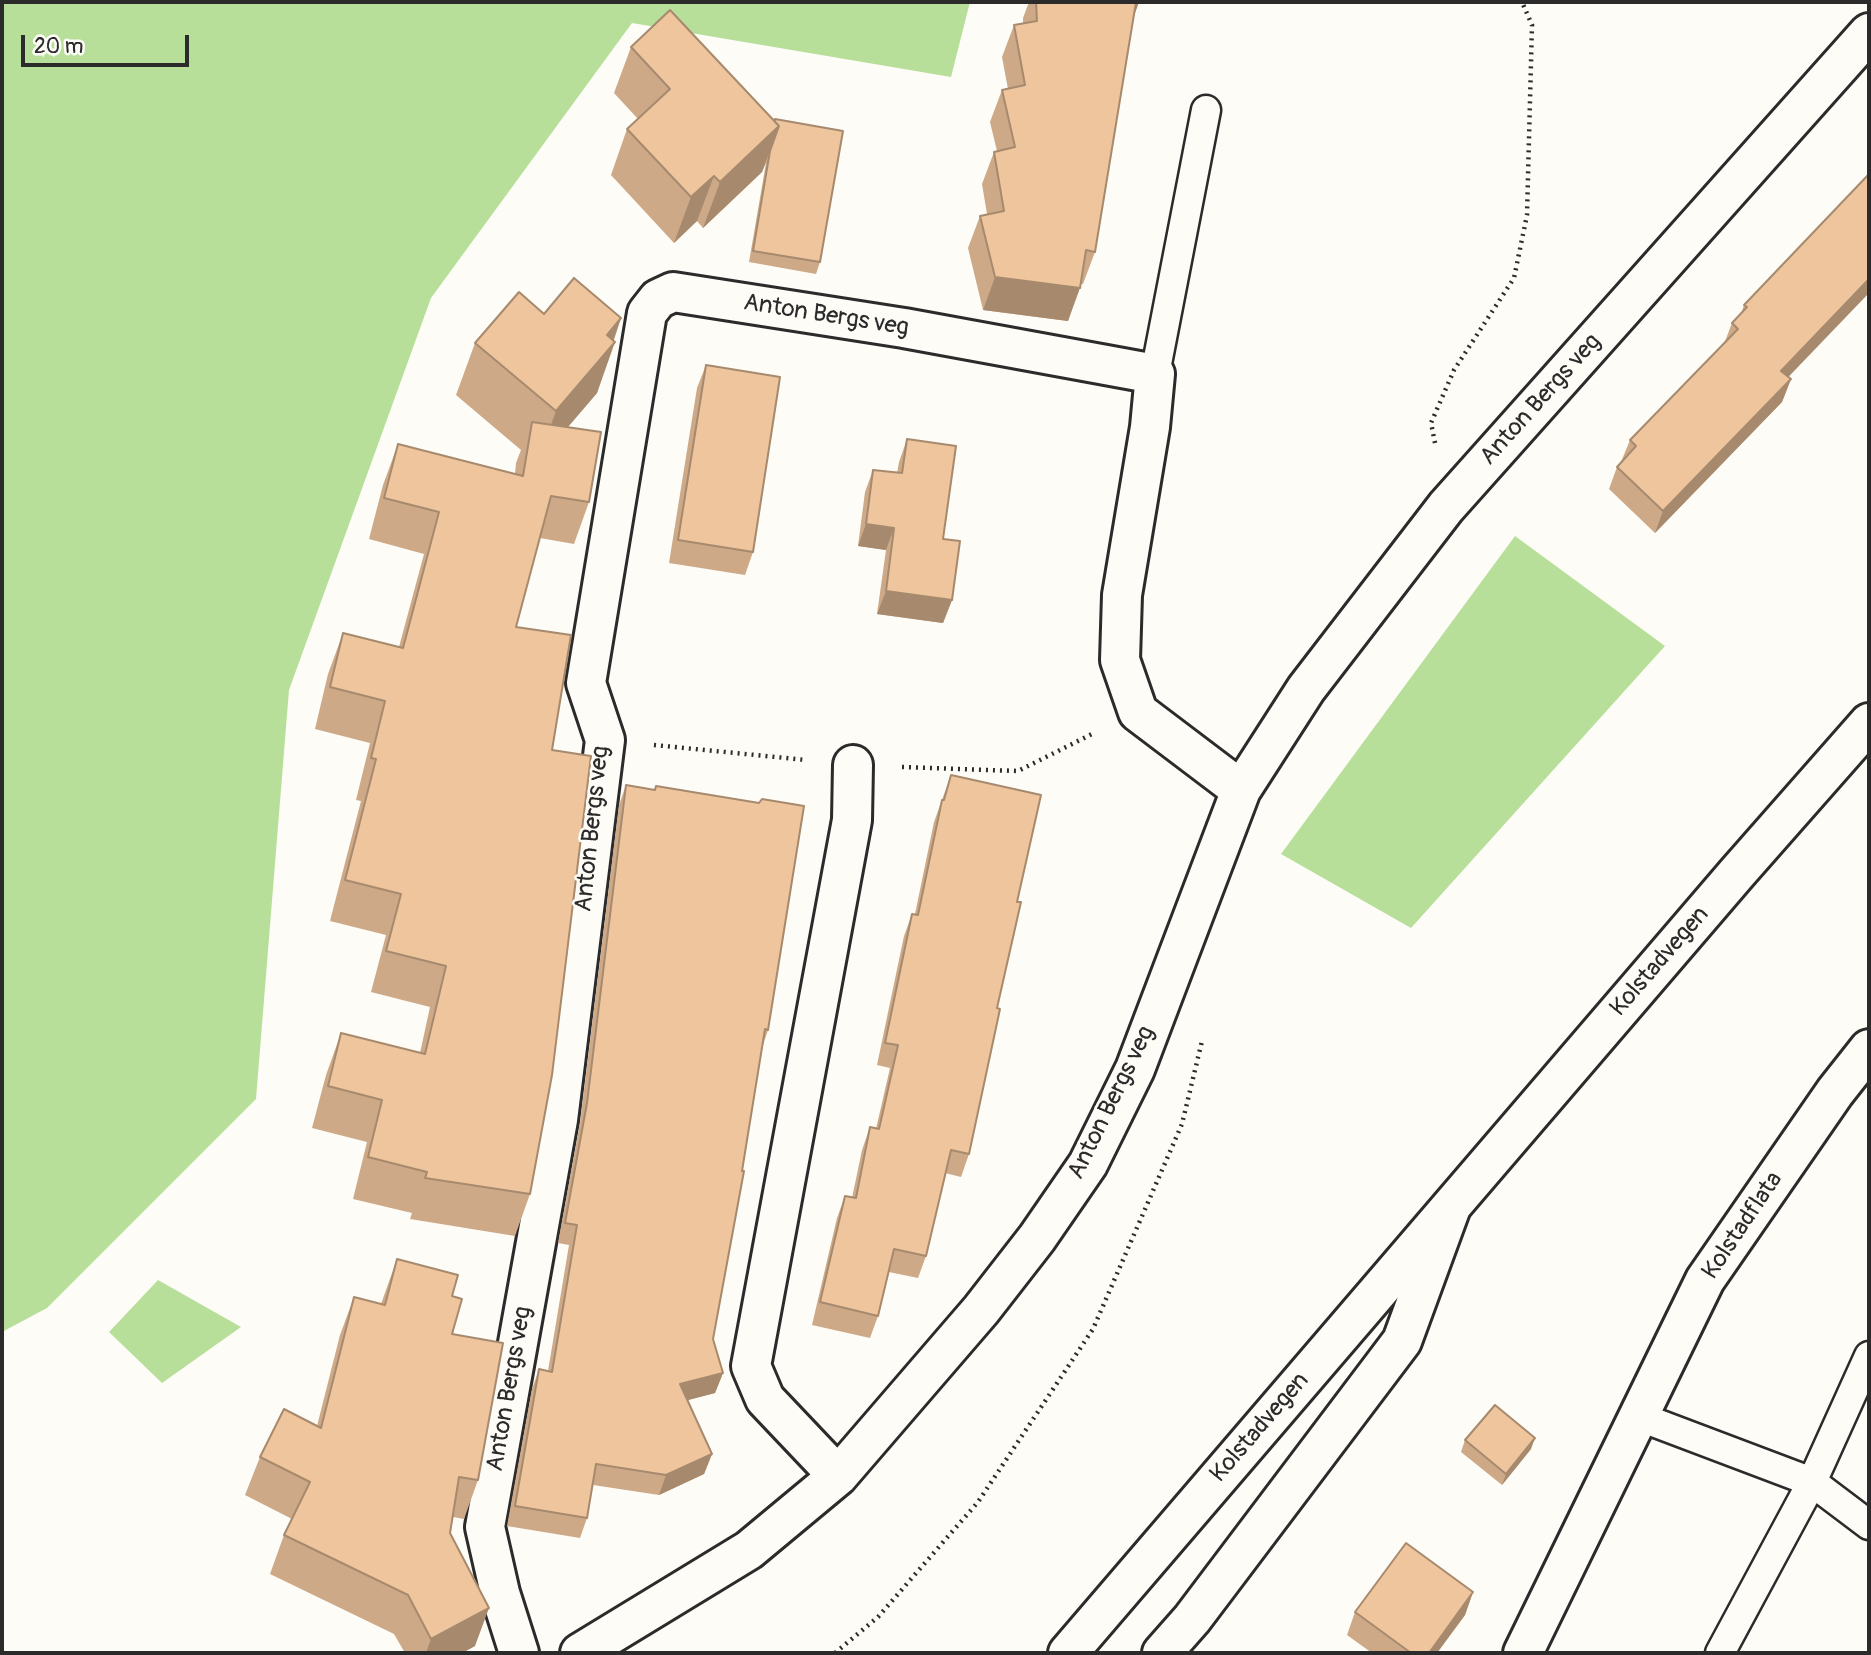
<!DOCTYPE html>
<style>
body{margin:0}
#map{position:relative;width:1871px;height:1655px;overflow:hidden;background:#fdfcf7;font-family:Pangolin,sans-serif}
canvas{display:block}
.frame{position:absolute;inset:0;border:4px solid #2b2b2b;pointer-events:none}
.scale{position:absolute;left:21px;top:35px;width:168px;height:32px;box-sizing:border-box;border:4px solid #2b2b2b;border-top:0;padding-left:9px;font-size:21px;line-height:24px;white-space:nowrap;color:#2b2b2b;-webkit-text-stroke:5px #fdfcf7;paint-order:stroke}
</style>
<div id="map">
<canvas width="1871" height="1655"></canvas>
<div class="frame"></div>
<div class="scale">20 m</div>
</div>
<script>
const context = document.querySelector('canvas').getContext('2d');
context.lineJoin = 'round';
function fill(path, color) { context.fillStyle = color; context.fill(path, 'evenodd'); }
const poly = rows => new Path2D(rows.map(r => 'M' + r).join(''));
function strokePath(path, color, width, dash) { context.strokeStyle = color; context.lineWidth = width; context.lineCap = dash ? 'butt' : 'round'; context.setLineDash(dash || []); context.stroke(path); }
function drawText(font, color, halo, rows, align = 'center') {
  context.font = font + ' Pangolin,sans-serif'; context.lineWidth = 5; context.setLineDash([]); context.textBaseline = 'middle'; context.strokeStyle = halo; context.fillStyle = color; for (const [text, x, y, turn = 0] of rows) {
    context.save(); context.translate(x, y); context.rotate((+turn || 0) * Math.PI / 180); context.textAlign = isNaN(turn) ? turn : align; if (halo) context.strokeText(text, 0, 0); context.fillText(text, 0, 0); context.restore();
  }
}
fill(poly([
 [2,2,970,2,951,77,632,23,431,298,289,690,256,1099,47,1308,2,1332],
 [1515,536,1665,646,1411,928,1281,854],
 [158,1280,241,1327,162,1383,109,1332]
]), '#b8df9a');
const lane = poly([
 [1155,374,1206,110],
 [1640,1417,1812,1482,1869,1525],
 [1720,1653,1812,1482,1869,1356]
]);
const street = poly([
 [838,1476,765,1399,751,1366,852,820,853,765],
 [519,1653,500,1593,485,1527,558,1120,605,740,586,683,647,313,658,299,673,292,904,328,1155,374,1150,427,1122,595,1120,660,1138,712,1241,790],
 [580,1653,749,1550,838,1476,981,1310,1037,1238,1088,1164,1135,1069,1241,790,1306,689,1446,507,1869,33],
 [1162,1653,1192,1619,1402,1341,1450,1210],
 [1523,1653,1705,1280,1835,1092,1869,1049]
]);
const secondary = poly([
 [1068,1653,1737,873,1869,723]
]);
strokePath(lane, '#2b2b2b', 33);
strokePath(street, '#2b2b2b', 44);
strokePath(secondary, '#2b2b2b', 44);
strokePath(poly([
 [1435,443,1431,423,1454,370,1514,278,1527,215,1532,25,1522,2],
 [654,745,806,760],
 [902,767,1018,771,1094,733],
 [835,1653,878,1617,978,1502,1093,1329,1182,1124,1202,1041]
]), '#2b2b2b', 4.5, [2, 5]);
strokePath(lane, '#fdfcf7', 28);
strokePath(street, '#fdfcf7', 38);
strokePath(secondary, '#fdfcf7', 38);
fill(poly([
 [1029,2,1139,2,1132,21,1095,252,1083,284,1080,284,1068,321,983,310,968,248,980,216,987,214,982,184,994,152,997,151,990,122,1002,90,1008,89,1002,57,1014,25,1023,23,1023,18],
 [631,47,774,122,820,262,816,274,749,262,766,163,762,172,703,228,697,221,674,243,611,175,627,129,638,119,614,93],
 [1869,174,1788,377,1791,379,1782,402,1655,533,1609,489,1617,467,1621,462,1630,440,1724,344,1732,323,1741,314,1744,305],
 [544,314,621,318,597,393,568,427,589,502,574,544,540,538,516,627,552,750,530,1194,515,1236,410,1219,412,1213,353,1199,367,1142,312,1128,326,1075,341,1033,420,1053,430,1007,371,992,386,935,330,921,361,801,356,800,370,743,315,729,328,674,343,633,399,647,424,554,369,539,383,485,398,444,515,474,516,463,521,450,456,395,475,343],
 [706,365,753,552,745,575,669,563,697,388],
 [907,439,943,539,952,600,943,623,877,614,886,550,858,546,865,492,873,470,897,473,899,462],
 [951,775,1017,902,969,1154,961,1177,945,1173,926,1256,918,1278,889,1272,878,1316,870,1338,812,1325,837,1218,845,1196,852,1198,862,1150,870,1127,876,1129,890,1068,877,1065,904,936,912,914,915,914,934,822],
 [626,785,654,790,656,786,768,1030,763,1045,713,1339,723,1373,715,1393,688,1400,712,1454,704,1474,659,1495,593,1485,587,1518,580,1538,507,1526,532,1389,539,1369,548,1371,569,1245,558,1243,580,1123,619,805],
 [397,1259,452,1296,452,1334,478,1480,464,1519,453,1517,450,1533,475,1646,462,1653,405,1653,394,1634,270,1574,284,1535,292,1519,245,1495,260,1457,317,1426,340,1335,354,1297,381,1304],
 [1465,1440,1531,1449,1502,1485,1461,1452],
 [1473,1592,1465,1615,1437,1653,1372,1653,1347,1635,1355,1612]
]), '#cda987');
fill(poly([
 [1136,2,1139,2,1132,21,1123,36],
 [779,126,762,172,703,228,720,182],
 [714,176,697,221,674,243,691,197],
 [995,277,1080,288,1068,321,983,310],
 [1869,279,1869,293,1773,393,1781,371],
 [621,318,611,347,615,342,597,393,537,463,556,411,607,335],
 [1791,379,1782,402,1655,533,1663,511],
 [866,524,894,528,886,550,858,546],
 [886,591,952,600,943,623,877,614],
 [723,1373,715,1393,673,1404,680,1384],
 [1535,1438,1531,1449,1502,1485,1506,1474],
 [712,1454,704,1474,659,1495,666,1475],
 [1473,1592,1465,1615,1437,1653,1429,1653],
 [489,1608,475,1646,462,1653,426,1653,431,1639]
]), '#a78a6e');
const building = poly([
 [1036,2,1136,2,1095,252,1086,250,1080,288,995,277,980,216,1004,211,994,152,1015,147,1002,90,1025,85,1014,25,1037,21,1036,2],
 [670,10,779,126,720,182,714,176,691,197,627,129,670,89,631,47,670,10],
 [775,119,843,131,820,262,753,251,770,151,779,126,775,122,775,119],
 [1869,174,1869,279,1781,371,1791,379,1663,511,1617,467,1636,446,1630,440,1738,329,1732,323,1747,307,1744,305,1869,174],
 [574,278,621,318,607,335,615,342,556,411,475,343,519,292,544,314,574,278],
 [706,365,780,377,753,552,678,540,706,365],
 [532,422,601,432,589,502,551,496,516,627,571,635,552,750,591,756,552,1075,530,1194,425,1178,427,1172,368,1157,382,1100,328,1086,341,1033,425,1054,446,966,386,951,401,894,345,880,376,759,371,758,385,701,330,687,343,633,403,648,439,512,384,498,398,444,523,476,532,422],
 [907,439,956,446,943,539,960,541,952,600,886,591,894,528,866,524,873,470,902,473,907,439],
 [951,775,1041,795,1017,902,1021,902,997,1008,1000,1009,969,1154,951,1150,926,1256,894,1249,878,1316,820,1302,845,1196,856,1198,870,1127,879,1129,898,1045,885,1043,912,914,918,915,942,800,944,800,951,775],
 [626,785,655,790,656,786,759,803,762,799,804,806,768,1030,765,1029,742,1171,744,1171,713,1339,723,1373,680,1384,712,1454,666,1475,596,1464,587,1518,515,1506,539,1369,552,1372,577,1225,565,1223,587,1103,626,785],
 [397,1259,458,1275,452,1296,462,1299,452,1334,503,1343,478,1480,459,1477,450,1533,489,1608,431,1639,408,1595,284,1535,310,1482,260,1457,284,1409,321,1428,354,1297,385,1305,397,1259],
 [1495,1405,1535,1438,1506,1474,1465,1440,1495,1405],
 [1406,1543,1473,1592,1429,1653,1411,1653,1355,1612,1406,1543]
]);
fill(building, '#eec59d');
strokePath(building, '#a78a6e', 2);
drawText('24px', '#2b2b2b', '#fdfcf7', [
 ["Anton Bergs veg",826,316,9],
 ["Anton Bergs veg",1541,400,-48],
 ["Anton Bergs veg",593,829,-84],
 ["Kolstadvegen",1660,962,-49],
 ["Anton Bergs veg",1112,1103,-64],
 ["Kolstadflata",1743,1226,-56],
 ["Anton Bergs veg",510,1389,-80],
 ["Kolstadvegen",1260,1428,-49]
]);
</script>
